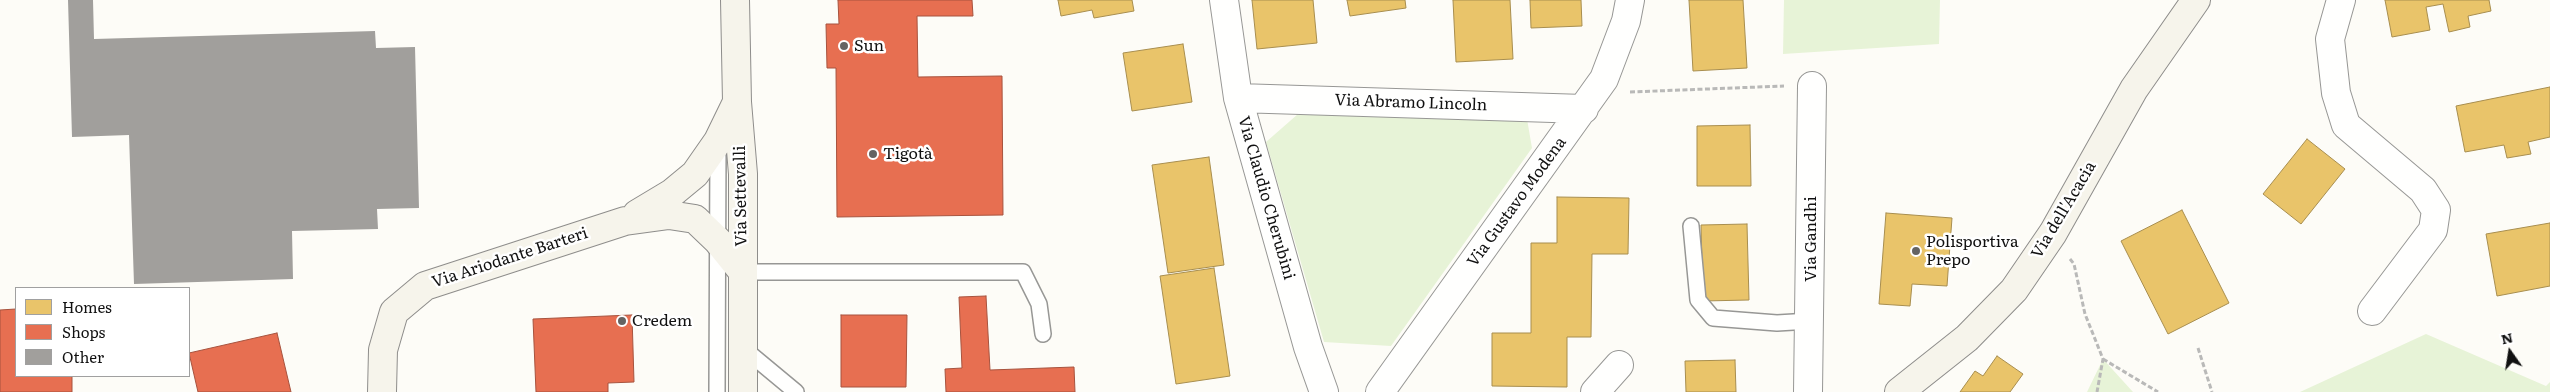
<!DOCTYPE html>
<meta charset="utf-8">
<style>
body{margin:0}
#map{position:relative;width:2550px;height:392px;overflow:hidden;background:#fdfcf7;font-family:Literata,serif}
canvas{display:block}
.legend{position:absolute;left:15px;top:287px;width:175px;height:90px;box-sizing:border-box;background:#fff;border:1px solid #a0a0a0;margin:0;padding:6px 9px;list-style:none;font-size:15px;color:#111}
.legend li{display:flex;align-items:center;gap:10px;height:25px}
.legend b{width:25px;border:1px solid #a0a0a0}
.north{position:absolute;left:2485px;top:327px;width:50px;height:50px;-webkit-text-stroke:4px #fff;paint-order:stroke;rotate:347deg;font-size:14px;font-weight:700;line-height:20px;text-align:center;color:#111}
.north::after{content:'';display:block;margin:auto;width:18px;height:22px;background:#111;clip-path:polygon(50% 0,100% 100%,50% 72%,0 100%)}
</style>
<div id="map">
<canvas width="2550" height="392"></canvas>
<ul class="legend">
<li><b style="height:14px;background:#e9c46a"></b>Homes</li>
<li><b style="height:14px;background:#e76f51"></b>Shops</li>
<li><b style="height:14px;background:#a19f9c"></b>Other</li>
</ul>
<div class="north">N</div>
</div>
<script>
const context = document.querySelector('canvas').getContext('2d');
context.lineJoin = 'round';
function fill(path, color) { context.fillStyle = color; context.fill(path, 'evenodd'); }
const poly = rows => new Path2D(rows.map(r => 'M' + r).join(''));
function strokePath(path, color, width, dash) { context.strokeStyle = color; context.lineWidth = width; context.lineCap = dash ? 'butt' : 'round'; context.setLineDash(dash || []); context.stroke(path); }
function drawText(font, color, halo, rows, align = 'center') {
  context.font = font + ' Literata,serif'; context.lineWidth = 5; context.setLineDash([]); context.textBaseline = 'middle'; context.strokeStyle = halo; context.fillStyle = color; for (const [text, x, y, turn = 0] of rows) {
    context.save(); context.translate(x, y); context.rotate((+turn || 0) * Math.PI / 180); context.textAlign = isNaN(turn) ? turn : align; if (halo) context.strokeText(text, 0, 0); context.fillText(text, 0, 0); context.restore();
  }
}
fill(poly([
 [1784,0,1940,0,1939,44,1783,54],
 [1298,114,1527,119,1532,148,1391,346,1324,342,1266,142],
 [2426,334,2546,386,2550,382,2550,392,2300,392],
 [2103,359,2133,392,2087,392]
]), '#e7f3d7');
const homes = poly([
 [1058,0,1132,0,1134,11,1094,18,1092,10,1061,16,1058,0],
 [1252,0,1313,0,1317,43,1257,49,1252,0],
 [1347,0,1405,0,1406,8,1350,16,1347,0],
 [1453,0,1510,0,1513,59,1456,62,1453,0],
 [1530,0,1581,0,1582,26,1531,28,1530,0],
 [1689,0,1743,0,1747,68,1693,71,1689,0],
 [2385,0,2489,0,2491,11,2468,16,2470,27,2449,32,2443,4,2426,7,2430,30,2392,37,2385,0],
 [1183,44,1192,102,1132,111,1123,53,1183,44],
 [2550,87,2550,137,2528,142,2531,154,2507,158,2504,145,2465,152,2456,106,2550,87],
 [1750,125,1751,186,1697,186,1697,126,1750,125],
 [2307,139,2345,169,2301,224,2263,194,2307,139],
 [1209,157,1224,265,1168,273,1152,165,1209,157],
 [1557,197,1629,198,1628,254,1592,254,1591,337,1567,337,1567,387,1492,386,1492,333,1531,333,1531,243,1557,243,1557,197],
 [2182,210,2229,303,2168,334,2121,241,2182,210],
 [1886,213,1952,218,1947,286,1912,284,1910,306,1879,304,1886,213],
 [2550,223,2550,286,2497,296,2486,234,2550,223],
 [1747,224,1749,300,1703,301,1701,225,1747,224],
 [1214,268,1230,376,1176,384,1160,276,1214,268],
 [1997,356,2023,374,2010,392,1960,392,1975,371,1983,376,1997,356],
 [1735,360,1736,392,1686,392,1685,361,1735,360]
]);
fill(homes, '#e9c46a');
strokePath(homes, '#a88e4f', 1);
const shops = poly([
 [838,0,972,0,973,16,917,16,918,77,1002,76,1003,215,837,217,836,68,827,68,826,24,839,24,838,0],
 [986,296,990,370,1074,367,1075,392,946,392,945,369,962,368,959,297,986,296],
 [16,309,16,376,72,376,72,392,0,392,0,310,16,309],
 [632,315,634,382,608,383,608,392,536,392,533,319,632,315],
 [841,315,907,315,906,387,841,387,841,315],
 [277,333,291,392,198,392,189,353,277,333]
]);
fill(shops, '#e76f51');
strokePath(shops, '#a7533e', 1);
fill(poly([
 [68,0,93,0,94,39,375,31,376,48,415,47,419,208,377,209,378,229,292,231,293,279,134,284,129,135,72,137]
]), '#a19f9c');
const lane = poly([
 [1691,226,1698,300,1713,318,1777,323,1810,321],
 [743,272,1023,272,1039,304,1043,334],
 [743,348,796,392],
 [717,392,718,145]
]);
const street = poly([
 [1224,0,1238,98,1308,347,1324,392],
 [2341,0,2330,39,2336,93,2346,125,2423,190,2436,210,2433,230,2372,311],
 [1238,98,1584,109],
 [1380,392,1604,79,1626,21,1630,0],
 [1595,392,1619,365],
 [1808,392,1812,86]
]);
const secondary = poly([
 [735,0,737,102,743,174,743,392],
 [637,214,672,193,695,174,718,141,736,104],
 [382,392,383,350,394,312,425,286,625,221,669,215,695,219,718,241,743,272],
 [1899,392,1967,338,2014,290,2053,233,2134,89,2196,0]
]);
strokePath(lane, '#979795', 18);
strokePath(street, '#979795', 30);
strokePath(secondary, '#8e8d8b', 30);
strokePath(poly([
 [1630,92,1784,86],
 [2070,259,2074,264,2085,314,2103,359,2097,392],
 [2198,348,2212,392],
 [2103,359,2158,392]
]), '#b9b9b8', 3, [5, 2.5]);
strokePath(lane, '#fffffe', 15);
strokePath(street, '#fffffe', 28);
strokePath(secondary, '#f6f4eb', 28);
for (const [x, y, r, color] of [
 [844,46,5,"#646362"],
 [873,154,5,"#646362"],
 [1916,251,5,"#646362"],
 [622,321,5,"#646362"]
]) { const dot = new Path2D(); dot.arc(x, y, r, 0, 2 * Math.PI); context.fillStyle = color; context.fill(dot); strokePath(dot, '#fff', 2); }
drawText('16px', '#111', '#fff', [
 ["Sun",854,46],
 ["Tigotà",883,154],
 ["Polisportiva",1926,242],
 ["Prepo",1926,260],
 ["Credem",632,321]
], 'left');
drawText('16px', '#111', '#fff', [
 ["Via Abramo Lincoln",1411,103,2],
 ["Via Settevalli",741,196,-91],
 ["Via Claudio Cherubini",1266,198,74],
 ["Via Gustavo Modena",1517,202,-54],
 ["Via dell'Acacia",2064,210,-59],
 ["Via Gandhi",1811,239,-90],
 ["Via Ariodante Barteri",510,258,-18]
]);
</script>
